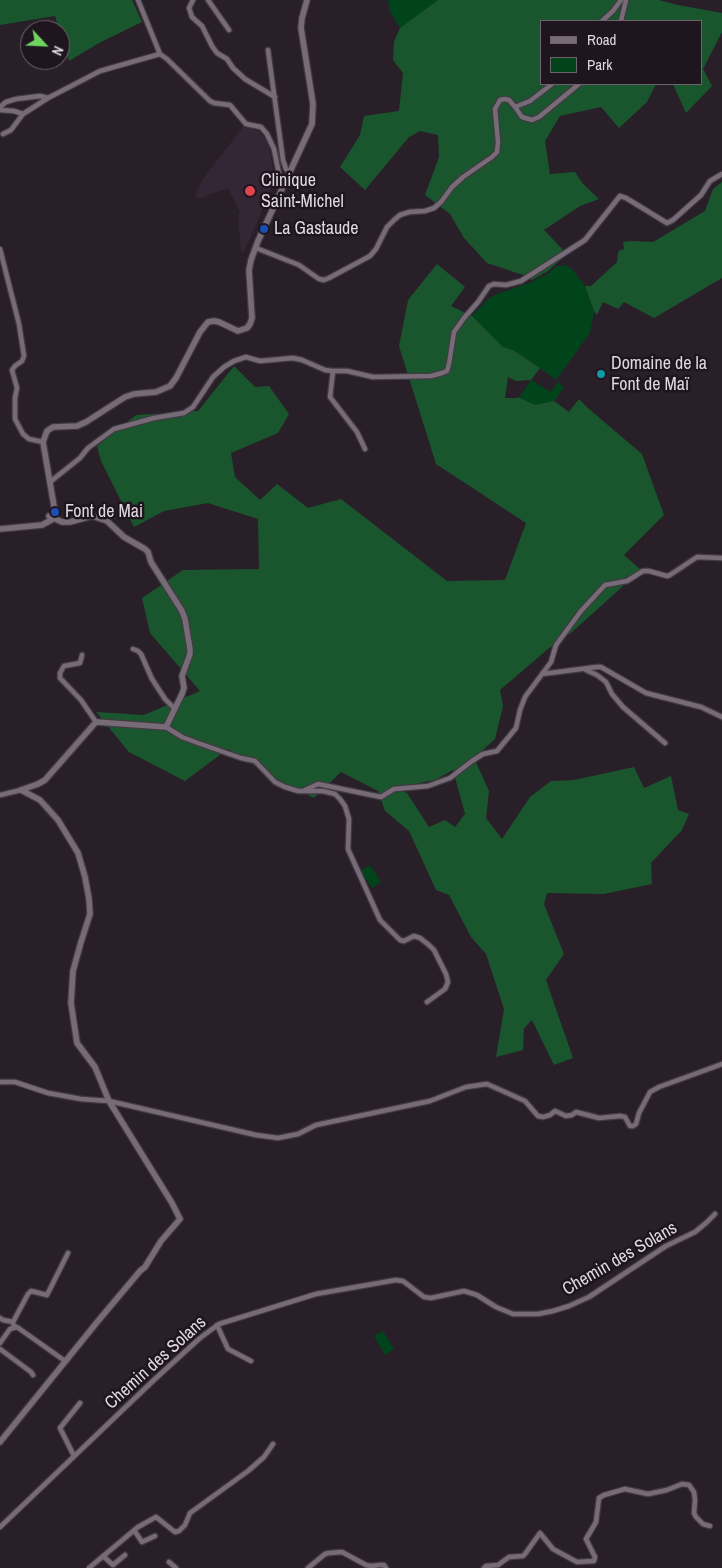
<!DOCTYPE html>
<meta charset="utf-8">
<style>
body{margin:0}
#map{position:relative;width:722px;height:1568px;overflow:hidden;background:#281f29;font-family:"Archivo Narrow",sans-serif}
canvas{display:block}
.legend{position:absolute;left:540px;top:20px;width:162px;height:65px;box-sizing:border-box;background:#1f151f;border:1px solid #6c636c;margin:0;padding:6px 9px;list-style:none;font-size:15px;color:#dfd8df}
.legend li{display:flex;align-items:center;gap:10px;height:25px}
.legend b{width:25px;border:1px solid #6c636c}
.north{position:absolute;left:20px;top:20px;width:50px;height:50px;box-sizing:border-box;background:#1f151f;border:1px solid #6c636c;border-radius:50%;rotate:115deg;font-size:14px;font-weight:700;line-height:20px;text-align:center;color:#dfd8df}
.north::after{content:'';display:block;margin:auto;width:18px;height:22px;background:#6fd360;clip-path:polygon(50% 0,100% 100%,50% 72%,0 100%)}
</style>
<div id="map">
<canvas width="722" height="1568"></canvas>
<ul class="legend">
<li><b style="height:6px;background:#776b78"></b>Road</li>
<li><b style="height:14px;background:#01441c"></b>Park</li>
</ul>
<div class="north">N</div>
</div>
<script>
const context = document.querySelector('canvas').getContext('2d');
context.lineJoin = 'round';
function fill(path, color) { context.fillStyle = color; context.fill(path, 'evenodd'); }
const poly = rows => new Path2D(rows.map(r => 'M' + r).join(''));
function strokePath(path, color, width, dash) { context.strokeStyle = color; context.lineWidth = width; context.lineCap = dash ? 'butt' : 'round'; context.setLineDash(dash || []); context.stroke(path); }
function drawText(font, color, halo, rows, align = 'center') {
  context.font = font + ' "Archivo Narrow",sans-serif'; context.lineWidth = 5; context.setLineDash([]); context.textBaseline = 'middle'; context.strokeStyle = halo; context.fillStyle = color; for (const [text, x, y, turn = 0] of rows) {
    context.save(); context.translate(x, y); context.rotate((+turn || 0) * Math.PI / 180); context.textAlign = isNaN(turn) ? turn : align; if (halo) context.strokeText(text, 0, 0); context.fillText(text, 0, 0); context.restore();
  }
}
fill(poly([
 [243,127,258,131,268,141,275,181,244,252,241,252,238,217,240,213,228,188,198,199,195,194,203,179]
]), '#342735');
fill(poly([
 [388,0,438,0,400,28,390,12],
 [565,265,572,269,585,286,594,311,590,333,556,380,533,363,513,350,503,347,472,316,488,299,497,294,529,283,546,275,557,266],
 [531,380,551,392,558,382,564,387,554,401,535,405,519,397],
 [370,865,381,882,372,888,360,871],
 [383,1331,394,1349,385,1355,374,1336]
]), '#01441c');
fill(poly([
 [0,0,132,0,142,22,99,43,69,61,55,16,0,25],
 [438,0,659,0,678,5,722,13,722,32,703,69,712,86,686,113,673,84,668,84,701,84,701,21,541,21,541,84,656,84,647,102,619,128,601,107,560,116,545,141,550,174,575,172,583,184,599,199,580,206,544,230,567,254,548,271,532,280,526,276,487,263,464,238,450,214,425,195,439,157,438,135,420,131,409,137,365,190,340,167,360,135,364,116,399,111,403,73,393,60,394,42,400,28],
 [722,182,722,278,654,318,624,302,618,309,603,302,597,315,594,311,585,286,591,286,617,262,618,253,620,250,624,249,623,242,630,241,653,242,705,211,713,189],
 [437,264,465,287,451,306,472,316,503,347,513,350,540,368,531,380,516,381,508,377,505,398,517,398,518,397,535,405,554,401,569,412,579,399,589,409,642,454,664,515,624,555,641,570,572,632,548,649,500,690,503,706,495,739,474,758,489,791,486,818,502,839,530,797,551,781,574,780,634,767,644,788,671,776,678,810,689,814,682,830,651,863,652,884,604,894,547,893,544,904,564,954,546,980,573,1058,554,1065,532,1020,524,1028,523,1050,496,1057,504,1009,486,954,471,937,449,895,436,890,409,831,385,811,378,791,341,772,314,798,269,775,228,749,185,781,129,752,96,712,144,715,200,691,150,633,142,598,183,570,259,569,258,519,208,503,164,511,134,527,101,461,97,446,136,415,198,411,234,366,255,387,269,386,289,414,278,433,231,453,235,477,260,500,277,484,308,508,341,499,447,581,505,580,526,523,436,464,399,346,408,300],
 [453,770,465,814,455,827,445,820,429,827,407,793,393,788,435,780]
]), '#1a562d');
const street = poly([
 [138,0,160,54],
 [193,0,189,8,192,17,202,26,212,46,217,53,227,59,233,68,245,79,275,97],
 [208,0,229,30],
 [602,21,613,11,621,0],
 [621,21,626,0],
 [268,50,283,160,286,169,289,172],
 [0,107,6,102,16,99,40,96,48,98,100,71,160,54,167,59,210,101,214,103,230,105,246,124,261,127,267,134,274,149,279,174,284,182],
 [515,107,522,117,532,120,539,117,579,84],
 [0,110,14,111,23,114],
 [3,134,11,130,23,114,48,98],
 [256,248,299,265,319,279,324,280,329,278,370,256,376,249,387,227,394,220,400,215,409,212,425,211,434,208,441,202,452,187,463,177,492,157,497,152,498,142,495,109,500,100,505,99,509,100,515,107,530,101,552,84],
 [0,249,19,324,24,356,22,361,15,366,12,370,17,388,15,398,15,419,23,434,29,439,43,442],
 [333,371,330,397,357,432,365,449],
 [50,482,80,458,88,448,114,429,154,418,184,413,193,407,213,377,224,367,234,361,246,357,260,361,293,358,302,360,325,370,333,371,347,371,373,377,431,376,442,373,447,371,449,364,454,332,464,318,478,302,489,286,494,284,506,285,521,281,585,240,620,196,626,198,667,223,673,220,701,195,710,181,722,174],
 [133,649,138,651,141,654,152,679,165,699,175,709],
 [82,655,80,663,64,666,60,673,60,678,81,700,96,722],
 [586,670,597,675,606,682,612,694,623,707,665,743],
 [542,674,597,667,601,667,646,693,701,707,722,717],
 [166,727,182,737,198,743,241,758,255,761,275,782,285,787,298,791,323,791,335,794,340,799,345,806,349,819,348,849,380,920,400,940,404,941,414,936,420,938,429,945,434,950,446,974,448,982,445,989,427,1002],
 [305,790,318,784,381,797,394,789,428,786,450,778,472,761,483,754,497,751,516,728,520,710,525,697,551,662,556,645,581,611,605,585,627,581,643,571,649,571,667,576,670,575,697,557,722,558],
 [0,795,21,790],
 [0,1082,15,1082,48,1093,81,1099,109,1101,256,1135,278,1138,298,1134,316,1125,430,1101,466,1087,487,1084,525,1101,538,1116,543,1117,550,1115,555,1111,566,1116,572,1115,576,1112,599,1118,620,1116,625,1117,630,1126,633,1126,636,1124,639,1113,650,1092,659,1087,722,1064],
 [0,1318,3,1320,13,1322],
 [217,1325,228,1349,251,1361],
 [14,1327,13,1322,28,1294,31,1291,47,1295,68,1253],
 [0,1343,10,1329,17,1327,65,1361],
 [0,1349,31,1372,33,1375],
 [74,1456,60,1428,80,1403],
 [0,1527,155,1379,200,1338,219,1324,316,1294,396,1280,403,1281,424,1297,431,1298,464,1291,477,1295,496,1307,513,1314,538,1314,553,1311,569,1306,589,1297,666,1246,695,1232,706,1223,715,1214],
 [134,1530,142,1542,155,1536],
 [103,1556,113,1565,125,1555],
 [169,1562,176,1568],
 [89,1568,138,1527,156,1517,175,1532,179,1531,185,1525,190,1513,248,1471,264,1457,273,1444],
 [308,1568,325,1554,329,1553,342,1552,366,1565,371,1566,380,1565,384,1565,386,1568],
 [484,1568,486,1566,498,1565,509,1557,523,1556,525,1554,540,1533,553,1549,577,1562,594,1561,595,1557,586,1539,596,1522,599,1498,604,1495,625,1489,648,1494,667,1490,682,1484,689,1485,694,1492,695,1500,694,1513,696,1517,703,1524,710,1526]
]);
const secondary = poly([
 [0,529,42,525,53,519,55,512,43,442,47,431,53,427,77,426,86,422,125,397,134,394,156,392,170,386,176,378,200,332,208,322,214,321,219,322,238,331,247,328,250,324,252,318,249,270,251,260,258,241,312,124,313,104,301,28,302,18,307,0],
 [21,790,38,784,45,780,96,722,166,727,182,694,184,688,182,676,190,654,190,649,185,619,182,611,151,562,148,552,145,549,124,537,107,521,92,516,70,522,62,522,49,516],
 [0,1442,98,1321,140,1271,145,1267,161,1241,180,1219,172,1203,109,1101,95,1067,77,1043,71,1003,73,971,81,942,90,914,89,899,85,877,78,853,58,820,40,800,21,790]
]);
strokePath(street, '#423a43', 7);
strokePath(secondary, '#423a43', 8);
strokePath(street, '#776b78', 4.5);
strokePath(secondary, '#776b78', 5.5);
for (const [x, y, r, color] of [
 [250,191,6,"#e0444e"],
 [264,229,5,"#1a4fb4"],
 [601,374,5,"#0f9aa8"],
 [55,512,5,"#1a4fb4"]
]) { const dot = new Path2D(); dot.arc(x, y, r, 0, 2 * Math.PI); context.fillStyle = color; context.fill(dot); strokePath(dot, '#1f151f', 2); }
drawText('18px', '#dfd8df', '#1f151f', [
 ["Clinique",261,181],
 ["Saint-Michel",261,202],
 ["La Gastaude",274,229],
 ["Domaine de la",611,364],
 ["Font de Maï",611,385],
 ["Font de Mai",65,512]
], 'left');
drawText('18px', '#dfd8df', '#1f151f', [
 ["Chemin des Solans",620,1259,-30],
 ["Chemin des Solans",156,1363,-42]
]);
</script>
